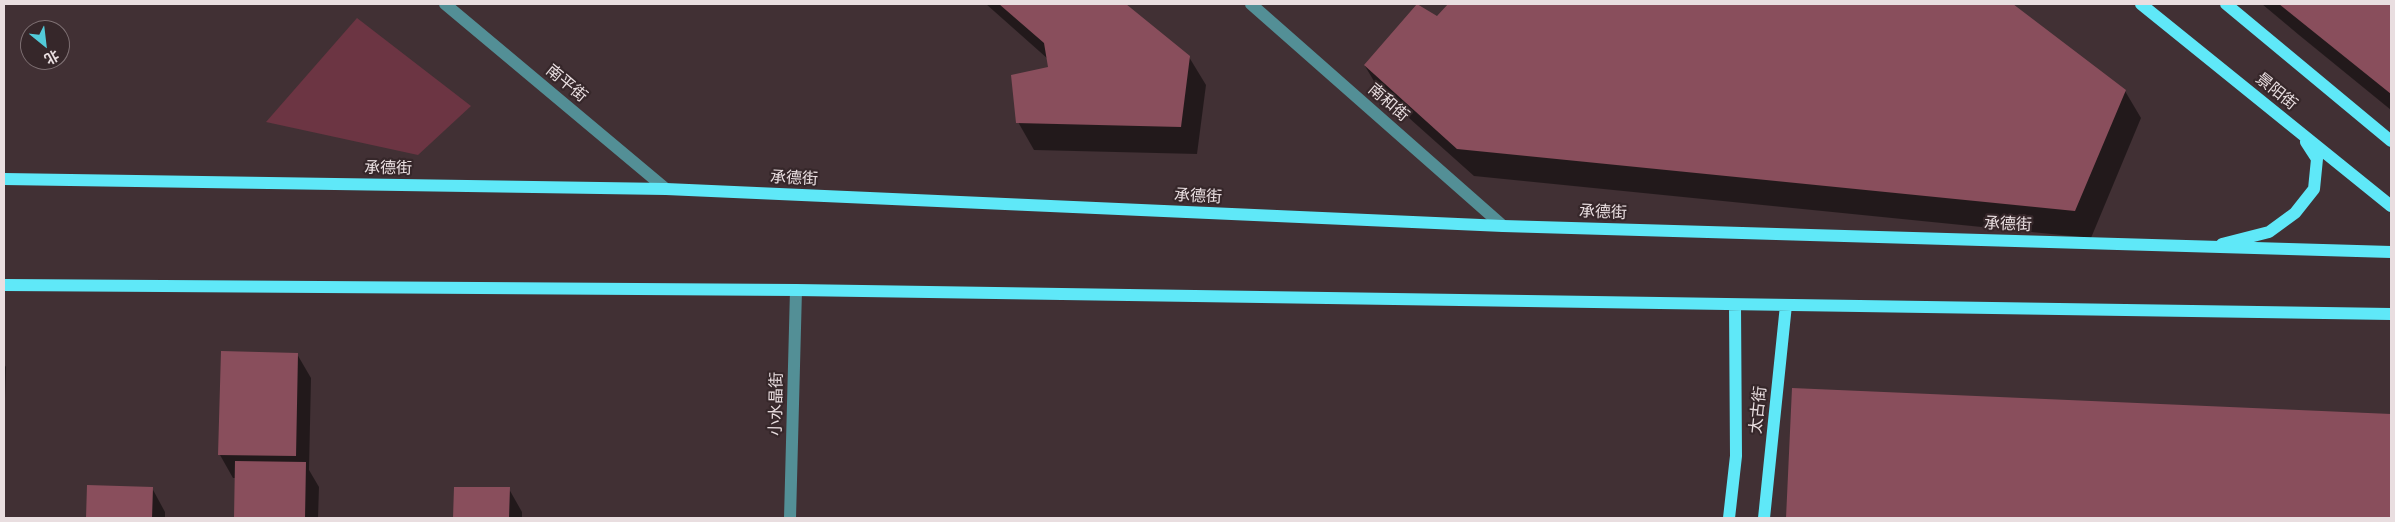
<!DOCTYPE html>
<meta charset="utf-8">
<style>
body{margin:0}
#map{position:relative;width:2395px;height:522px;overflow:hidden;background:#413034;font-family:"DejaVu Sans","Noto Sans SC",sans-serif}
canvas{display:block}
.frame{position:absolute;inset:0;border:5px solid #e9dee0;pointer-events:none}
.north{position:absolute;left:20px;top:20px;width:50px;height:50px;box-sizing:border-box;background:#36272a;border:1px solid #7e7073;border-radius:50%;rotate:151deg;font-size:14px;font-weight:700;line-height:20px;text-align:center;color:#e9dee0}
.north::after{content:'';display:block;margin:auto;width:18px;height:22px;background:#52cbd9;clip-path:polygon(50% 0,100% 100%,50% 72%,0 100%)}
</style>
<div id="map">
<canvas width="2395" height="522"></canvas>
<div class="frame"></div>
<div class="north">北</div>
</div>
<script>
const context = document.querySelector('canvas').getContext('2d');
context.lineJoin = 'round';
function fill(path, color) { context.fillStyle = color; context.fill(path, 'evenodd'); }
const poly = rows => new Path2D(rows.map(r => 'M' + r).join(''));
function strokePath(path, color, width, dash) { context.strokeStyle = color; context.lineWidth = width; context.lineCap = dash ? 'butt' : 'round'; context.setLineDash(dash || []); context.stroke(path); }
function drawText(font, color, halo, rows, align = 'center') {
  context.font = font + ' "DejaVu Sans","Noto Sans SC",sans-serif'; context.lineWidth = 4.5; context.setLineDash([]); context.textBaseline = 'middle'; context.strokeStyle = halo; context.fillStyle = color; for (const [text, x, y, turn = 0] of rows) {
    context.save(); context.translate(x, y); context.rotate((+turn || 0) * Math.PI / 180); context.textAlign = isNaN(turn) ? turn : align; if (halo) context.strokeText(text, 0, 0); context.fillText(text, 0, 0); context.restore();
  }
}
fill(poly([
 [357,18,471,106,418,155,266,122]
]), '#6c3543');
fill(poly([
 [986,4,1124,4,1189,57,1206,85,1197,154,1034,150,1018,122,1049,68,1048,59],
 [1450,4,2011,4,2125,91,2141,118,2091,238,1474,176,1381,93,1365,66,1437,17],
 [2262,4,2391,4,2391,110,2299,35],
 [297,354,311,378,309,470,319,487,318,518,236,518,236,478,233,478,220,455],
 [4,364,6,367,4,429],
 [1793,389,2391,415,2391,518,1787,518],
 [88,487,152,488,165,512,165,518,87,518],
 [455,488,509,489,522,512,522,518,454,518]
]), '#0007');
fill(poly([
 [999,4,1126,4,1190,56,1181,127,1016,123,1011,75,1048,67,1044,43],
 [1417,4,1437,16,1448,4,2013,4,2126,90,2075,211,1457,149,1364,65],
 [2279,4,2391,4,2391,94],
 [221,351,298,353,296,456,218,455],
 [1792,388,2391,414,2391,518,1786,518],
 [235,461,306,462,305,518,234,518],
 [87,485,153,487,152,518,86,518],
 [454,487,510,487,509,518,453,518]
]), '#894e5c');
strokePath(poly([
 [445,4,666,189],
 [1251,4,1503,226],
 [790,518,796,290]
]), '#538f96', 12);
strokePath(poly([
 [2141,4,2391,206],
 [2226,4,2391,141],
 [4,179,666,189,1503,226,2391,252],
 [2222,244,2269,232,2295,213,2314,189,2317,159,2306,142],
 [4,285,796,290,2391,314],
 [1729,518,1736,456,1735,306],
 [1764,518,1786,305]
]), '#5fe8f8', 12);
drawText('16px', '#e9dee0', '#36272a', [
 ["南平街",566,84,40],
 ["景阳街",2276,92,39],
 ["南和街",1388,103,41],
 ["承德街",388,169,1],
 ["承德街",794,179,3],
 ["承德街",1198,197,3],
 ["承德街",1603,213,2],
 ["承德街",2008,225,2],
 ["小水晶街",777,404,-89],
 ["太古街",1759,410,-84]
]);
</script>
